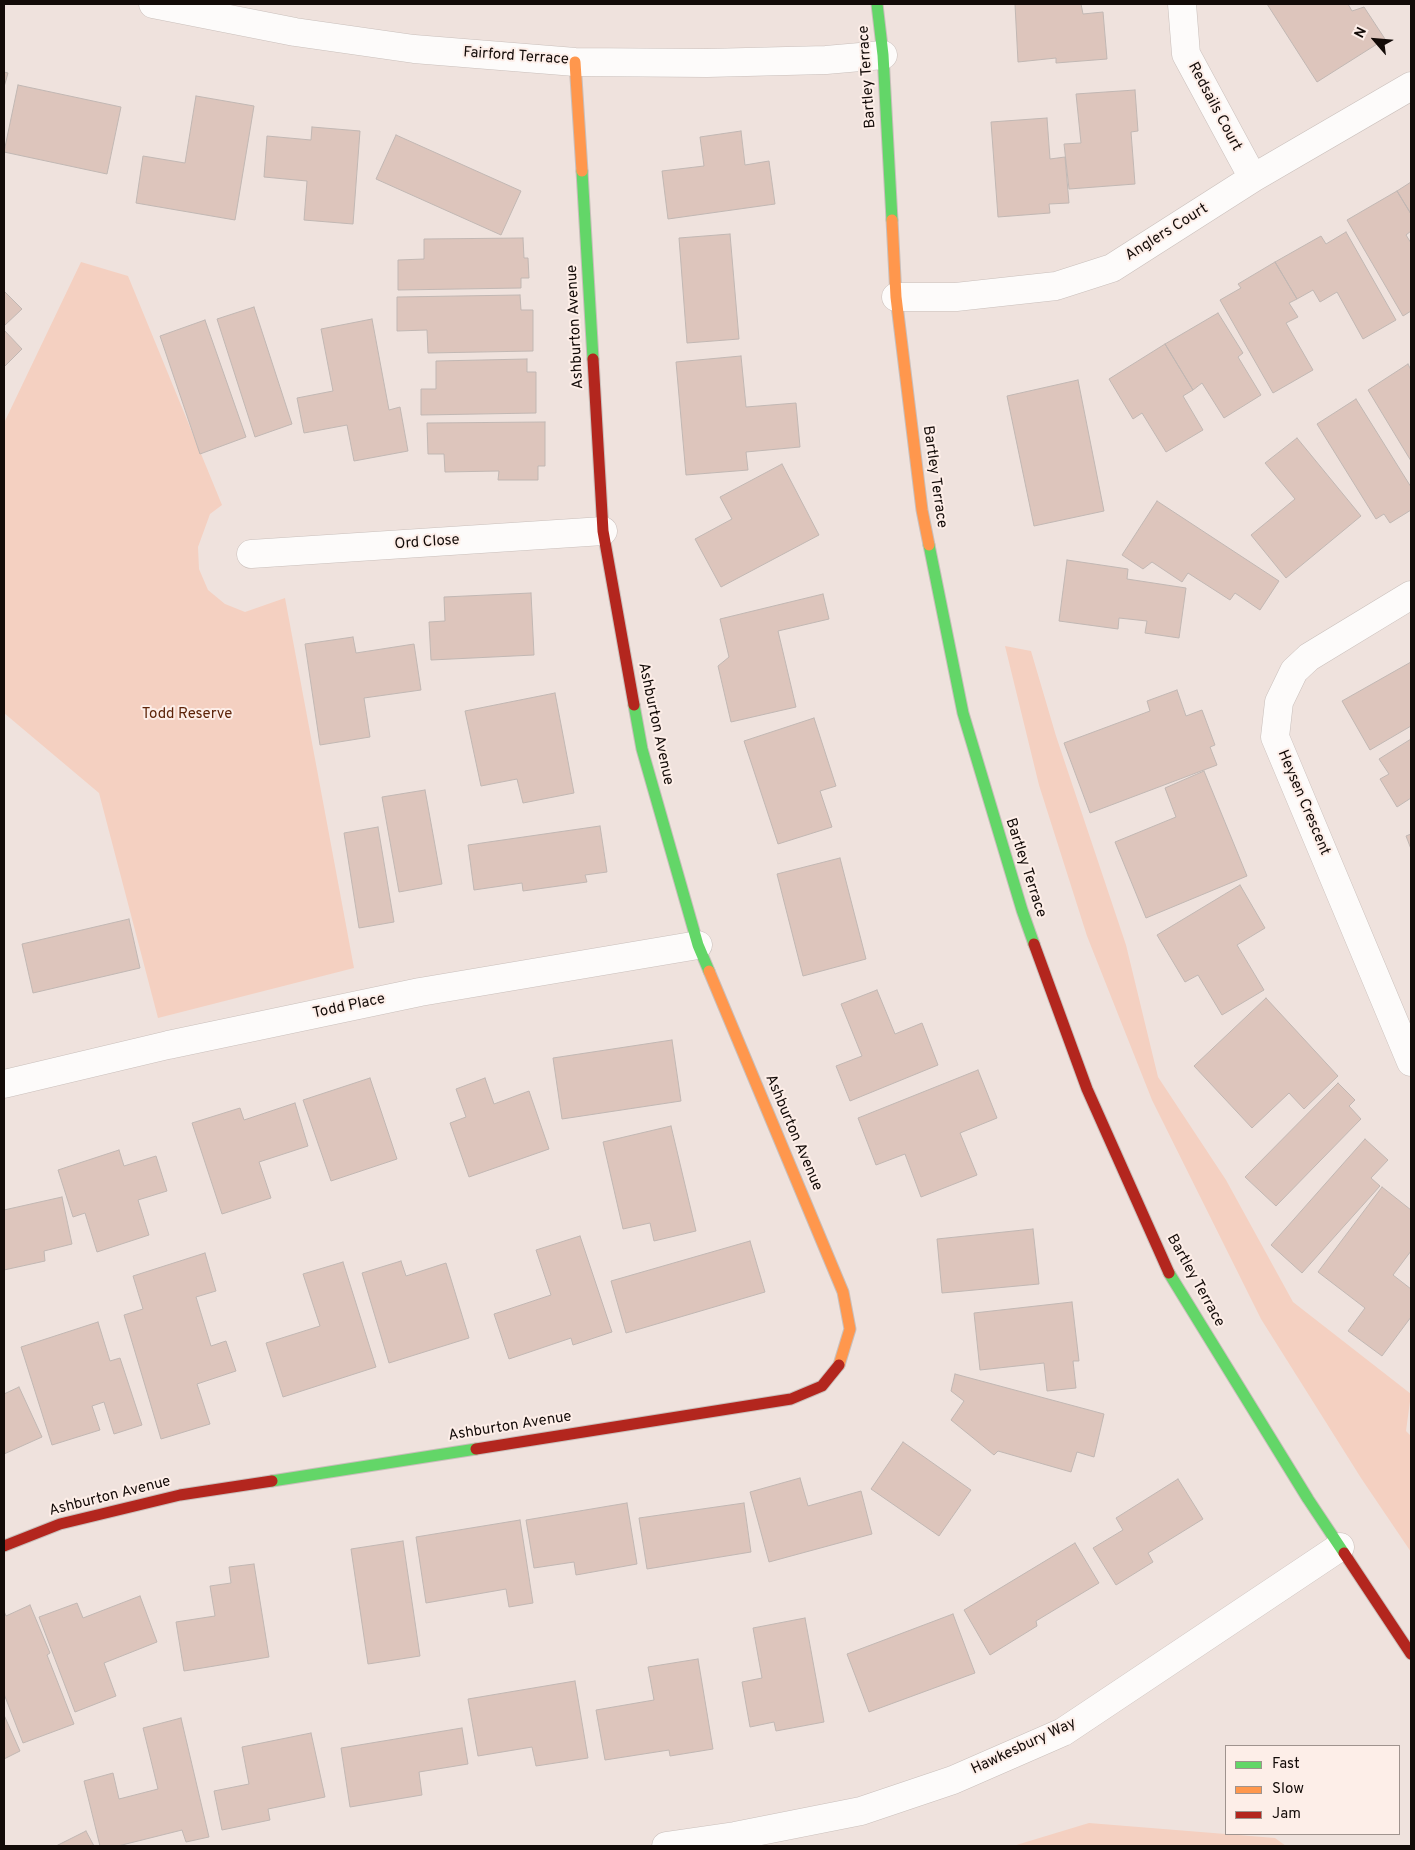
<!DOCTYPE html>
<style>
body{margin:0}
#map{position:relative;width:1415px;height:1850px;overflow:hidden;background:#efe2dd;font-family:Overpass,sans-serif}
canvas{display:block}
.frame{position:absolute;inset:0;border:5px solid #130b08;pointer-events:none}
.legend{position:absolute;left:1225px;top:1745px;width:175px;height:90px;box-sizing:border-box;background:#fdeee8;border:1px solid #9f938e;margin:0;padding:6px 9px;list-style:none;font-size:15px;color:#130b08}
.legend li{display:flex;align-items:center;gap:10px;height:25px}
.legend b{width:25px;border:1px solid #9f938e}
.north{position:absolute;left:1350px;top:15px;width:50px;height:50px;-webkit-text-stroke:4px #fdeee8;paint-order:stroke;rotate:297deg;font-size:14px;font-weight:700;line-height:20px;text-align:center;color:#130b08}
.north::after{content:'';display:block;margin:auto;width:18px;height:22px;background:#130b08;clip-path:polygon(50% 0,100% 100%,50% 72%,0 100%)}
</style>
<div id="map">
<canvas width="1415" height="1850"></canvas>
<div class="frame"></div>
<ul class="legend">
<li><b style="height:6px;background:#63d668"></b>Fast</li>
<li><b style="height:6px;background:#ff974d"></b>Slow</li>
<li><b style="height:6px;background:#b3261e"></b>Jam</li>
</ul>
<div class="north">N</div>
</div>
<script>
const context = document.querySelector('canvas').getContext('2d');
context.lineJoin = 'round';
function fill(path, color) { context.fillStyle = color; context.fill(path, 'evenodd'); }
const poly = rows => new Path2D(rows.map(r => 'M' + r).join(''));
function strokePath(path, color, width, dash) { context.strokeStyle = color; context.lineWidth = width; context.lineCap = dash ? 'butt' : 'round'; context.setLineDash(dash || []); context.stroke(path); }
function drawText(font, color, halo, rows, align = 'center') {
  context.font = font + ' Overpass,sans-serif'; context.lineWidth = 4; context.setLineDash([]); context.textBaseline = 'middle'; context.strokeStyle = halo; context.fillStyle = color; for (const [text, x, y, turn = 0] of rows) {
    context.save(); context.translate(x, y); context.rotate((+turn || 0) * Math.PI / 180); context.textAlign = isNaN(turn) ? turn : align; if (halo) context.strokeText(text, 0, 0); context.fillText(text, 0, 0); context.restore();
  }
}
fill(poly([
 [81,262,128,276,222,505,210,514,198,547,199,569,208,590,225,604,245,612,285,598,354,968,158,1018,99,793,4,713,4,423],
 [1005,646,1031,651,1056,736,1126,945,1158,1077,1226,1180,1293,1302,1411,1394,1406,1431,1411,1436,1411,1552,1361,1478,1261,1319,1152,1100,1087,936,1039,785],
 [1089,1823,1275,1838,1286,1846,1013,1846]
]), '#f4d0c1');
const building = poly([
 [1015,4,1081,4,1083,14,1103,12,1107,59,1056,63,1056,58,1018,62,1015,4],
 [1267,4,1348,4,1352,11,1364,7,1385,39,1317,82,1267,4],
 [4,72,8,73,4,87,4,72],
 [18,85,121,107,107,174,4,152,18,85],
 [1135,90,1138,131,1131,132,1135,184,1069,189,1064,144,1081,143,1076,94,1135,90],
 [196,96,254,106,235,220,136,203,143,156,185,163,196,96],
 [1047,118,1050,159,1065,157,1069,203,1049,204,1050,213,998,217,991,122,1047,118],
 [312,127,360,131,353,224,304,220,307,181,264,177,267,136,311,140,312,127],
 [741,131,745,165,769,161,775,204,668,219,662,171,704,166,700,137,741,131],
 [396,135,521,191,501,235,376,179,396,135],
 [1411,182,1411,214,1397,191,1411,182],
 [1397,191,1411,214,1411,231,1406,235,1411,243,1411,311,1403,316,1347,220,1397,191],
 [1346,232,1396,320,1363,339,1337,292,1320,302,1313,290,1297,299,1275,262,1321,236,1326,244,1346,232],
 [730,234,739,339,687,343,679,238,730,234],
 [523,238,524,258,528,258,529,278,521,278,521,288,398,290,398,260,424,259,424,239,523,238],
 [1275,262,1297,299,1289,303,1298,317,1286,323,1313,370,1273,393,1220,300,1241,288,1238,284,1275,262],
 [4,291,22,309,4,326,4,291],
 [520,295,521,310,533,310,533,351,428,353,427,330,397,331,397,297,520,295],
 [254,307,292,424,255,437,217,319,254,307],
 [1218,313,1243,353,1238,357,1261,395,1224,418,1202,383,1193,390,1165,344,1218,313],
 [372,319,389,410,400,407,408,451,354,461,347,425,304,433,297,398,333,391,321,329,372,319],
 [205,320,246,437,200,454,160,336,205,320],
 [4,330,22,349,4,367,4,330],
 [1165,344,1193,390,1183,396,1203,430,1166,452,1142,413,1133,419,1109,379,1165,344],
 [741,356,746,407,796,403,800,447,746,452,748,470,686,475,676,362,741,356],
 [527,359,527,372,536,372,536,413,421,415,421,389,436,389,436,361,527,359],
 [1408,364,1411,370,1411,461,1368,390,1408,364],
 [1078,380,1104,511,1034,526,1007,396,1078,380],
 [1356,399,1411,487,1411,510,1390,523,1384,514,1376,519,1317,424,1356,399],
 [545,422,545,466,538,466,538,480,498,480,499,471,445,472,444,454,428,454,427,423,545,422],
 [1297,438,1361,516,1286,578,1251,535,1295,499,1265,463,1297,438],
 [782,464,819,535,721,587,695,539,732,519,720,497,782,464],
 [1157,501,1279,581,1260,610,1235,593,1230,600,1188,573,1182,582,1152,562,1143,569,1122,555,1157,501],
 [1067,560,1128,569,1127,579,1186,588,1179,638,1145,633,1147,621,1119,618,1118,629,1059,621,1067,560],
 [531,593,534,655,431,660,429,622,445,621,444,597,531,593],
 [823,594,829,619,778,631,796,707,731,722,718,666,729,657,720,619,823,594],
 [353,637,356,653,414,644,421,690,364,698,370,737,320,745,305,644,353,637],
 [1411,662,1411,726,1370,750,1342,701,1411,662],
 [1177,690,1186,716,1202,710,1215,745,1210,747,1217,765,1090,813,1064,743,1150,711,1147,701,1177,690],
 [555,693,574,793,523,803,517,779,481,786,465,711,555,693],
 [814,718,836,786,820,791,832,827,778,844,744,741,814,718],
 [1411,739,1411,798,1397,807,1380,779,1389,774,1379,759,1411,739],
 [1204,771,1247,876,1146,918,1115,842,1176,817,1165,788,1204,771],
 [425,790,442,884,399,892,382,797,425,790],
 [600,826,607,872,585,875,587,882,523,891,522,883,474,890,468,845,600,826],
 [378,827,394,922,359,928,344,833,378,827],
 [1411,834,1411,849,1406,836,1411,834],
 [840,858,866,959,803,976,777,874,840,858],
 [1240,885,1265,928,1237,945,1264,990,1222,1015,1198,975,1185,982,1157,935,1240,885],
 [129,919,140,968,33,993,22,944,129,919],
 [877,990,895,1034,922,1023,938,1065,850,1101,836,1066,862,1056,841,1004,877,990],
 [1266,998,1338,1076,1304,1109,1289,1093,1252,1128,1194,1066,1266,998],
 [672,1040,681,1101,562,1119,553,1058,672,1040],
 [978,1070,997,1118,960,1133,977,1175,921,1197,905,1154,876,1165,858,1118,978,1070],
 [370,1078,397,1159,331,1181,303,1100,370,1078],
 [485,1078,494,1104,529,1091,549,1149,469,1177,450,1123,466,1117,456,1089,485,1078],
 [1338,1083,1355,1100,1349,1106,1361,1119,1276,1206,1245,1177,1338,1083],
 [295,1103,308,1146,259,1162,271,1198,222,1214,192,1123,240,1108,244,1120,295,1103],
 [671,1126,696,1231,654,1241,650,1223,623,1229,603,1142,671,1126],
 [1365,1139,1388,1160,1371,1178,1380,1186,1302,1273,1271,1245,1365,1139],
 [119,1150,124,1166,156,1156,167,1191,138,1200,149,1235,97,1252,85,1213,73,1217,58,1170,119,1150],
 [1382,1187,1411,1210,1411,1251,1393,1275,1411,1289,1411,1317,1382,1356,1348,1331,1365,1308,1318,1272,1382,1187],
 [62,1197,72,1244,44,1251,45,1261,4,1270,4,1210,62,1197],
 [1033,1229,1039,1284,942,1293,937,1239,1033,1229],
 [580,1236,612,1332,573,1345,571,1338,509,1359,494,1314,551,1295,536,1250,580,1236],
 [750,1241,765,1292,626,1333,611,1281,750,1241],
 [205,1253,216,1291,196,1297,211,1346,226,1341,236,1371,197,1384,210,1424,161,1439,124,1315,143,1309,133,1276,205,1253],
 [401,1261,406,1276,446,1263,469,1338,389,1363,362,1273,401,1261],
 [343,1262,376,1367,283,1397,266,1343,320,1326,303,1274,343,1262],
 [1072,1302,1079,1361,1073,1361,1076,1388,1047,1391,1044,1363,980,1370,974,1313,1072,1302],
 [98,1322,110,1361,120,1358,142,1425,114,1434,104,1402,92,1406,100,1430,52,1445,21,1347,98,1322],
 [955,1374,1104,1414,1094,1457,1077,1452,1071,1472,998,1451,994,1455,951,1420,964,1401,951,1391,955,1374],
 [19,1387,42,1437,4,1454,4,1394,19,1387],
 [903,1442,971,1490,939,1536,871,1489,903,1442],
 [800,1478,808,1506,861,1491,872,1534,769,1562,750,1492,800,1478],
 [1178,1479,1203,1519,1148,1553,1153,1562,1116,1585,1093,1548,1123,1530,1116,1518,1178,1479],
 [627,1503,637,1564,576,1575,574,1562,534,1568,526,1520,627,1503],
 [744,1503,751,1552,647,1569,639,1518,744,1503],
 [520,1520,533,1603,509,1607,506,1589,426,1603,416,1537,520,1520],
 [403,1541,420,1656,368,1664,351,1549,403,1541],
 [1075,1543,1099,1583,1036,1621,1037,1626,990,1655,964,1610,1075,1543],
 [254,1564,269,1657,184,1671,176,1622,215,1616,210,1586,231,1583,229,1567,254,1564],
 [140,1596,157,1642,104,1663,116,1696,75,1712,39,1617,77,1603,83,1618,140,1596],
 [30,1605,50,1653,47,1655,74,1724,23,1743,4,1694,4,1611,6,1616,30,1605],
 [953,1614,975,1673,869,1712,847,1654,953,1614],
 [805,1618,824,1722,776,1731,774,1722,750,1727,742,1682,762,1678,753,1628,805,1618],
 [698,1659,713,1749,670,1756,669,1750,605,1760,596,1710,654,1700,648,1667,698,1659],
 [575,1681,588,1758,536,1766,532,1747,478,1756,468,1699,575,1681],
 [4,1715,20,1751,4,1759,4,1715],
 [181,1718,209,1837,186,1842,182,1830,118,1846,100,1846,84,1781,113,1773,119,1799,158,1789,143,1728,181,1718],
 [462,1728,468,1764,419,1772,422,1795,350,1807,341,1748,462,1728],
 [311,1733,325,1797,268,1809,270,1820,222,1830,214,1791,249,1784,242,1747,311,1733],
 [86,1831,94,1846,56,1846,86,1831]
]);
fill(building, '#ddc5bc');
strokePath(building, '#c1b7b3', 1);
const street = poly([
 [153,4,295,32,414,49,575,62,707,63,826,60,883,55],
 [1182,4,1186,54,1253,178],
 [896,297,956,297,1056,286,1112,268,1253,178,1411,86],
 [251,554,603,531],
 [1411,595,1309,657,1294,671,1279,702,1275,737,1411,1062],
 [4,1084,168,1045,420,992,698,945],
 [666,1846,735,1836,861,1811,953,1780,1063,1732,1340,1547]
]);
const fast = poly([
 [877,4,883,55,892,220],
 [582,171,593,359],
 [929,545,963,713,1022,910,1034,944],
 [634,705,642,749,698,945,709,971],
 [1169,1273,1308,1499,1344,1553],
 [272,1481,476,1449]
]);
const slow = poly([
 [575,62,582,171],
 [892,220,896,297,922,510,929,545],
 [709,971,843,1292,850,1329,839,1365]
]);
const jam = poly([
 [593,359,603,531,634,705],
 [1034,944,1087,1089,1169,1273],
 [476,1449,791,1399,822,1386,839,1365],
 [4,1546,60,1524,180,1495,272,1481],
 [1344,1553,1411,1654]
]);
strokePath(street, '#c9bfbb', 29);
strokePath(fast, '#c9bfbb', 13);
strokePath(slow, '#c9bfbb', 13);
strokePath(jam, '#c9bfbb', 13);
strokePath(street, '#fdfbfa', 28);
strokePath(fast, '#63d668', 11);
strokePath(slow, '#ff974d', 11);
strokePath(jam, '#b3261e', 11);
drawText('15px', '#130b08', '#fdeee8', [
 ["Fairford Terrace",516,57,4],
 ["Bartley Terrace",868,77,-94],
 ["Redsails Court",1214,107,62],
 ["Anglers Court",1167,233,-32],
 ["Ashburton Avenue",576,327,-93],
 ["Bartley Terrace",934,477,82],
 ["Ord Close",427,543,-4],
 ["Ashburton Avenue",655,724,78],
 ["Heysen Crescent",1303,803,67],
 ["Bartley Terrace",1025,868,72],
 ["Todd Place",349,1007,-12],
 ["Ashburton Avenue",793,1133,67],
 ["Bartley Terrace",1195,1281,61],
 ["Ashburton Avenue",510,1427,-9],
 ["Ashburton Avenue",110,1497,-14],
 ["Hawkesbury Way",1024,1747,-25]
]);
drawText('15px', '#5d2409', '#fdeee8', [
 ["Todd Reserve",187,715]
]);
</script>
